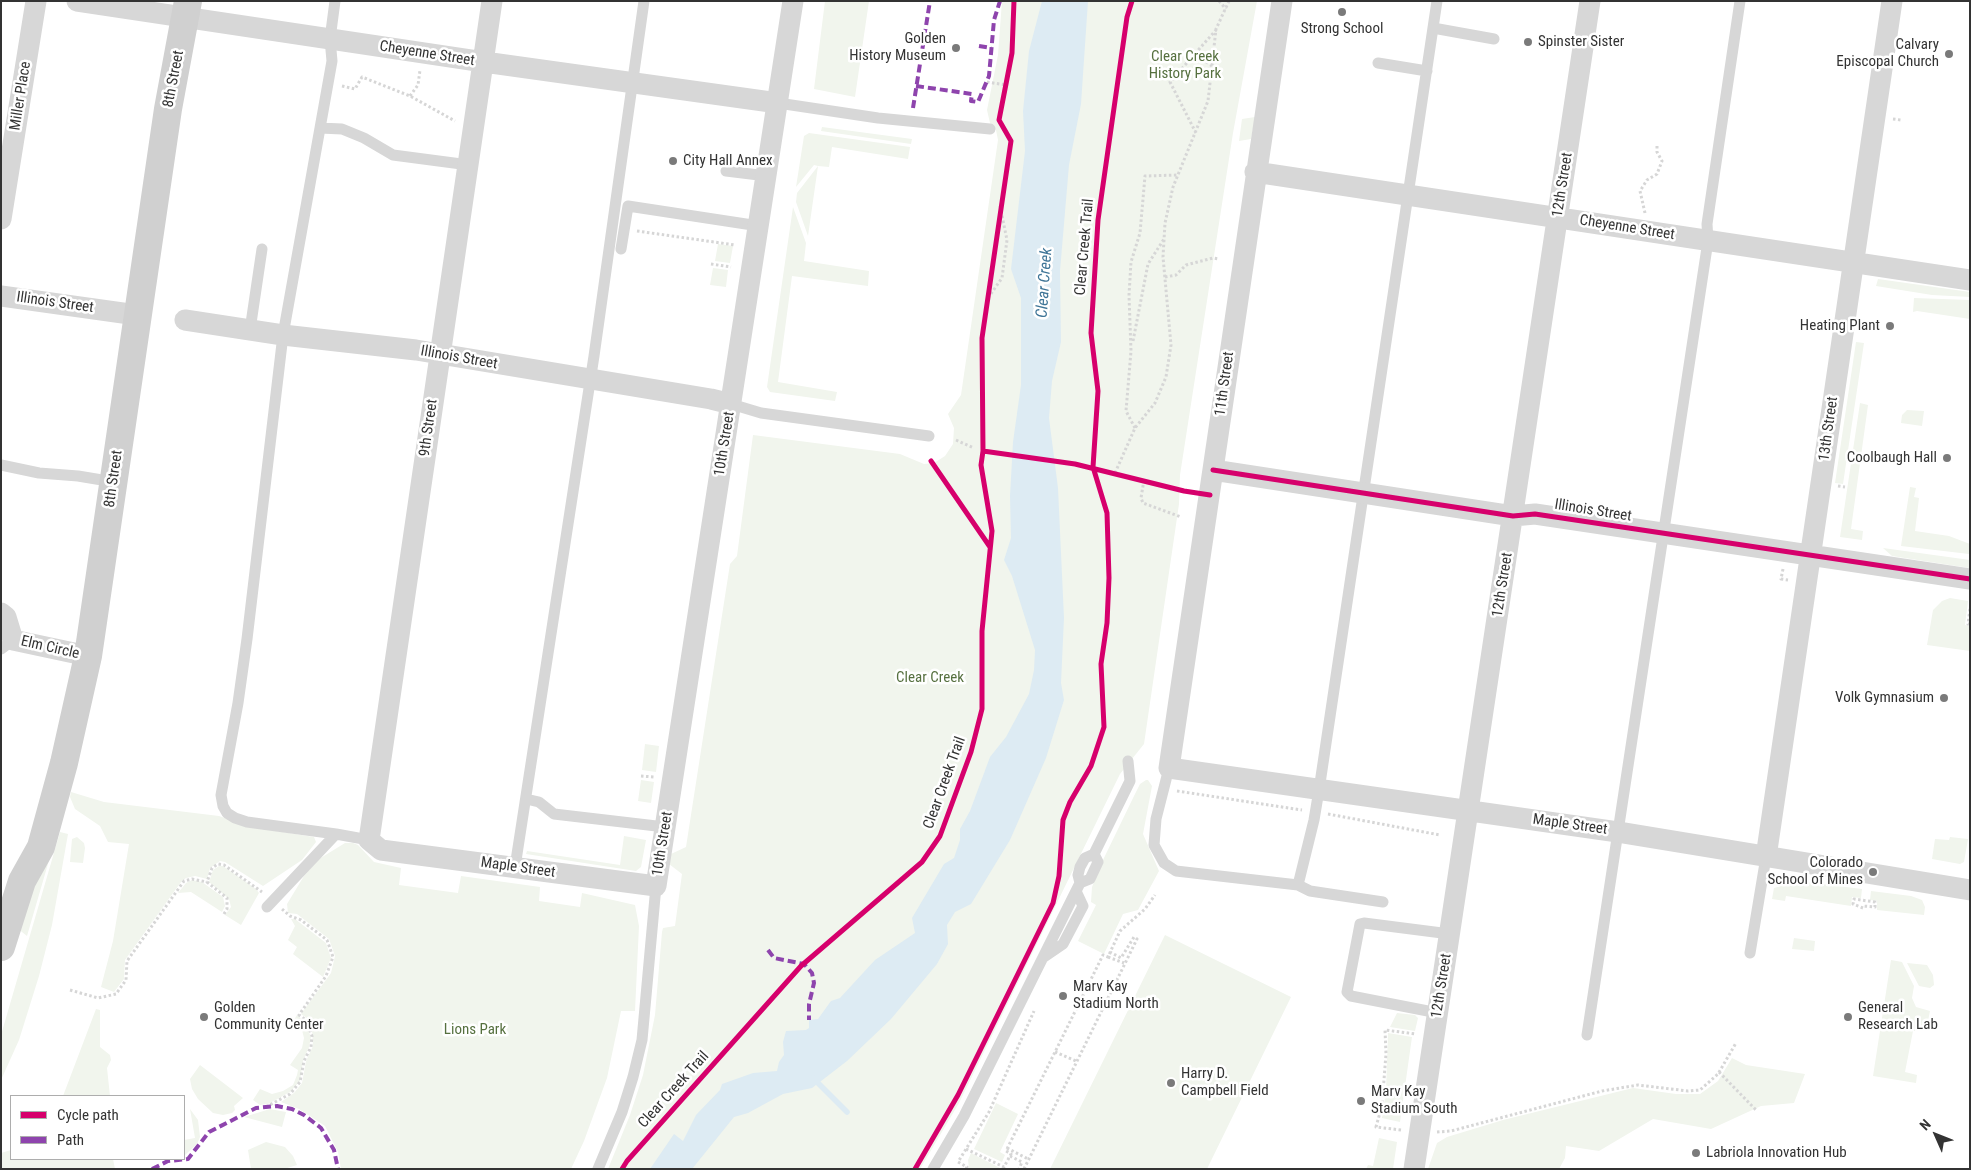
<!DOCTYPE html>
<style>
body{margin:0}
#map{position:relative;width:1971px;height:1170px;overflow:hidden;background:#fff;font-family:"Roboto Condensed",sans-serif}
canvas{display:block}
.frame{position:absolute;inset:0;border:2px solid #333;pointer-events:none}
.legend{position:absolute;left:10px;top:1095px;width:175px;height:65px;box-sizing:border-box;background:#fff;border:1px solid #adadad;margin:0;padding:6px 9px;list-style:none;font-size:15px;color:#333}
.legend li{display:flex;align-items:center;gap:10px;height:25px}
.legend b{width:25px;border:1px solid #adadad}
.north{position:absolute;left:1911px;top:1110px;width:50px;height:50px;-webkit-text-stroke:4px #fff;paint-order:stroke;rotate:314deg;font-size:14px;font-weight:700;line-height:20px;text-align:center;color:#333}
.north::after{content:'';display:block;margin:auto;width:18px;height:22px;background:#333;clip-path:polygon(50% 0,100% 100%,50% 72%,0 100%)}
</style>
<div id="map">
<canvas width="1971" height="1170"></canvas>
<div class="frame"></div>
<ul class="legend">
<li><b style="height:6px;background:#d6006c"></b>Cycle path</li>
<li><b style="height:6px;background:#8e44ad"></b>Path</li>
</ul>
<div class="north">N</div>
</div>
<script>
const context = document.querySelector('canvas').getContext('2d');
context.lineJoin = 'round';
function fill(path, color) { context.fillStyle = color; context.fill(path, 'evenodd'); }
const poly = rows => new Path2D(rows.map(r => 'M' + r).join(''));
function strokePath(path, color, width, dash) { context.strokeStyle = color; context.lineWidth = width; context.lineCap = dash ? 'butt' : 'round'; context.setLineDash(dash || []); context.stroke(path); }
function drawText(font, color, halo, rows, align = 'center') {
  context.font = font + ' "Roboto Condensed",sans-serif'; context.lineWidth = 5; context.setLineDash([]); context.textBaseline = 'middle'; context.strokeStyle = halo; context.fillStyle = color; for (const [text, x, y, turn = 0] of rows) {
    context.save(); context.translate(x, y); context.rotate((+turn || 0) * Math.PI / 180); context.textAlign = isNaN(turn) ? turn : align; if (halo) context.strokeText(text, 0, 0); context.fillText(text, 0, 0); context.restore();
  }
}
fill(poly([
 [825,1,869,1,855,97,814,89],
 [1002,1,1257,1,1233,133,1180,475,1179,504,1144,744,1120,774,959,1103,920,1169,608,1169,630,1115,643,1075,655,1015,662,932,663,928,675,926,682,874,669,864,671,854,686,847,730,564,737,556,753,435,900,454,924,464,934,463,945,456,953,444,954,428,948,414,961,395,998,140,996,130,990,123,987,110,998,55],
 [1255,117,1251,139,1239,141,1242,119],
 [822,127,912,139,911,144,821,131],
 [809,133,910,147,908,159,832,147,829,167,818,166,808,236,796,202,797,193,818,166,814,165,796,187,804,136],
 [793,207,806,243,804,261,869,271,868,286,792,276,778,382,837,392,835,401,770,392,767,387],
 [718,244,733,246,730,263,715,261],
 [713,268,728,270,726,287,710,285],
 [1878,279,1970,292,1970,297,1932,295,1876,286],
 [1914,298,1970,300,1970,319,1917,311,1913,312],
 [1856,342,1864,343,1843,484,1835,483],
 [1860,403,1868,405,1851,529,1863,531,1862,540,1840,537],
 [1907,410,1924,411,1922,426,1901,423,1902,415],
 [1910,487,1916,488,1914,497,1919,498,1915,531,1949,536,1970,544,1969,554,1901,546],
 [1883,548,1970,560,1969,568,1892,556],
 [1950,598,1968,601,1965,625,1970,626,1970,651,1927,645,1933,610,1942,601],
 [645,744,659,746,656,772,642,770],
 [641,780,654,782,651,803,638,801],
 [1146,780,1148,780,1152,786,1143,834,1159,871,1138,910,1123,914,1104,954,1078,941,1096,905,1091,902,1092,887,1103,860,1134,796,1140,784],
 [71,792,104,802,219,816,251,827,314,837,316,842,302,860,263,886,225,862,220,861,210,868,207,879,195,876,186,878,181,882,125,960,124,979,114,992,101,987,113,941,129,844,108,842,100,826,75,809,70,797],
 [60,832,68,834,52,925,39,976,19,1040,1,1080,1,1035],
 [624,836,646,840,641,867,636,871,526,854,527,851,620,865],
 [77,837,84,843,85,848,83,863,70,862,72,839],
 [1950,837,1968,839,1964,862,1960,864,1932,859,1935,839,1949,840],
 [345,843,353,843,358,845,374,862,401,868,399,885,458,893,461,876,540,887,539,901,580,907,582,893,635,905,639,926,635,1011,621,1011,607,1078,584,1141,571,1169,341,1169,338,1152,325,1126,299,1109,281,1102,294,1093,302,1083,306,1061,313,1046,312,1029,308,1019,301,1014,331,973,335,956,329,939,297,914,288,913,287,904,304,876,319,859],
 [52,850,27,936,17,928,29,885],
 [219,866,223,866,256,889,259,893,241,925,225,915,231,907,229,899,209,882,213,870],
 [192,880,202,882,223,897,225,906,222,912,191,892,178,893,186,883],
 [1799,881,1862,889,1861,898,1852,897,1851,906,1786,896,1785,901,1772,899,1774,888],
 [1871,891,1911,896,1922,900,1925,907,1924,915,1877,910,1877,901,1870,900],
 [291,919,295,919,326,943,331,958,323,977,293,954,297,947,288,940,295,926],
 [1165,935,1291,997,1207,1169,1050,1169],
 [1794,938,1815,941,1814,951,1792,949],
 [1891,960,1902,962,1914,986,1912,998,1916,1007,1930,1011,1926,1031,1913,1031,1905,1072,1917,1075,1916,1083,1873,1076],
 [1907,963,1927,965,1933,975,1934,985,1930,988,1919,986],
 [96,1009,100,1010,100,1047,110,1055,111,1060,107,1068,110,1096,63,1096],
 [1397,1013,1415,1015,1418,1018,1415,1031,1390,1027],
 [297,1015,304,1021,311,1037,309,1047,303,1061,300,1081,290,1092,268,1104,260,1105,253,1100,260,1089,272,1094,283,1091,293,1085,297,1075,298,1070,290,1065,302,1048,304,1038,301,1026,294,1020],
 [1388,1033,1412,1037,1400,1122,1382,1118,1386,1091],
 [1732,1058,1746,1065,1805,1074,1794,1103,1761,1106,1711,1129,1653,1119,1599,1151,1566,1146,1565,1158,1559,1169,1428,1169,1437,1143,1447,1137,1503,1120,1633,1088,1676,1094,1700,1094,1718,1081],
 [200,1065,243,1098,234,1106,235,1110,232,1113,223,1115,213,1113,198,1099,192,1089,190,1079],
 [996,1103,1018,1114,1000,1152,1005,1155,1002,1162,974,1149],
 [190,1109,198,1120,200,1137,197,1144,184,1156,184,1140,195,1138],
 [270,1109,286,1112,282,1127,244,1117],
 [1379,1138,1397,1142,1393,1169,1366,1169,1368,1165,1373,1166],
 [266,1142,285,1147,293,1156,297,1165,284,1169,251,1169,248,1150],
 [11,1150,11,1159,113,1159,115,1169,1,1169,1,1153],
 [971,1153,1002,1169,969,1169,968,1160]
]), '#f1f5ed');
fill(poly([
 [1042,1,1088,1,1081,104,1069,165,1060,271,1061,342,1052,381,1049,418,1058,488,1064,618,1061,683,1064,700,1046,758,1010,840,971,904,955,912,947,925,948,944,937,964,891,1019,847,1061,812,1088,783,1094,748,1113,734,1117,692,1169,650,1169,674,1134,683,1141,696,1115,720,1090,722,1084,753,1073,777,1071,779,1062,784,1055,783,1042,786,1031,806,1030,809,1028,809,1020,818,1019,831,1001,840,998,875,960,915,933,912,918,944,864,954,858,960,840,960,829,970,811,990,757,1006,737,1029,694,1034,670,1035,650,1012,576,1004,560,1011,538,1010,496,1013,442,1021,385,1021,298,1011,269,1025,151,1023,111,1029,51]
]), '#ddebf3');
strokePath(poly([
 [813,1078,847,1112]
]), '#ddebf3', 5.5);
strokePath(poly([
 [1219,1,1226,9],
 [1194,53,1212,66],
 [987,82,1006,85],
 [342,86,355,89,362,77,410,96,455,121],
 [410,96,418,85,420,70],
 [1893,119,1901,120],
 [1196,133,1170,82,1216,30],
 [1645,213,1640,191,1647,180,1657,174,1662,161,1657,152,1657,145],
 [637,231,735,245],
 [711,264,731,267],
 [1165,277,1176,275,1186,265,1213,258,1219,259],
 [988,298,1002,278,1007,240,1000,206],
 [1133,341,1148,264,1164,239],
 [1135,428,1126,411,1131,351,1129,295,1131,262,1140,233,1145,176,1178,175],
 [956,440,974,448],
 [1115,473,1135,428,1155,403,1166,377,1171,345,1163,257,1165,223,1173,187,1208,101,1216,29,1229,1],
 [1144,480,1141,498,1143,503,1181,517],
 [1838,486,1845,487],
 [1783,569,1781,579,1788,580],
 [1970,609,1968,624,1970,624],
 [641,776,654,777],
 [1177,791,1302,810],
 [1328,814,1440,835],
 [1863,908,1853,904,1854,899,1875,902,1875,907,1863,906],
 [224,914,227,909,227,898,207,882,212,868,218,864,224,865,262,892],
 [1108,957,1124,963],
 [70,990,98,998,116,994,126,980,127,961,184,881,192,879,207,882],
 [1055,1052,1076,1061],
 [1719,1072,1757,1111],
 [266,1107,290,1094,300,1082,304,1061,311,1047,312,1036,306,1020,299,1015,326,976,333,957,327,940,301,920,290,916,282,909],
 [1401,1130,1376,1127,1382,1105,1386,1054,1385,1030,1416,1034],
 [1437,1132,1451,1131,1602,1091,1638,1085,1688,1091,1700,1090,1718,1074,1736,1043],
 [1007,1148,1028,1159],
 [966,1149,1004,1167,1011,1154,1006,1151,1103,955,1108,957,1120,931,1145,909,1155,895],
 [1010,1156,1022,1162,1019,1169],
 [966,1169,967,1167,958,1162,989,1112,1034,1011],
 [1024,1169,1137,939,1134,937,1121,958,1110,952]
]), '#d6d6d6', 3, [2.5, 2.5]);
strokePath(poly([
 [335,1,330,39,332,61,283,335,247,639,238,703,221,795,223,806,227,813,235,818,247,822,336,834],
 [1433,28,1494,39],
 [1378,63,1427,71],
 [778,103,878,118,990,129],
 [320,128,342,129,364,138,393,155,469,165],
 [726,171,767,176],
 [621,249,628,206,759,226],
 [250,330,262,249],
 [731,404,761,413,929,436],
 [1,465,39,473,78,476,114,482],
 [1,649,13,640],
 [1169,768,1156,819,1154,845,1164,863,1176,871,1298,885,1314,820,1319,790,1437,1],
 [526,799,539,802,554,814,665,827],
 [515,867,594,356,644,1],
 [1080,883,1078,875,1080,867,1085,858,1094,854,1130,781,1128,761],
 [1298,885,1310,891,1383,902],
 [267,907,336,834,369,840],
 [1750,953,1766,857],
 [1044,957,1063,944,1083,906,1076,891],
 [1438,1013,1351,996,1347,992,1360,924,1364,923,1450,934],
 [1587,1035,1708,241,1707,224,1740,1],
 [598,1169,622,1112,633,1077,642,1040,656,886],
 [933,1169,964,1116,1080,883,1090,879,1098,862,1094,854]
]), '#d7d7d7', 11);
strokePath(poly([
 [77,1,484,62,778,103],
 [492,1,369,840,381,850,656,886,793,1],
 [1282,1,1169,768,1618,832,1970,890],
 [1255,172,1970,280],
 [1,219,36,1],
 [1,296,137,315],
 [185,320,283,335,416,350,711,399,731,404],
 [1213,470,1513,516,1535,514,1970,579],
 [1,613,6,617,13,640,88,656],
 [1766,857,1892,1],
 [1414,1169,1590,1]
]), '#d7d7d7', 21);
strokePath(poly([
 [1,947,22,881,41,847,64,763,88,656,168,109,188,1]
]), '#d0d0d0', 28);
strokePath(poly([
 [924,39,938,40],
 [979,46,991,48],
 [916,86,972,94,971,101,978,102,989,76,994,20,1000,1],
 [913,108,930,1],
 [768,950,774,958,804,964,812,973,814,983,809,1004,809,1020],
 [152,1169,168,1161,188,1159,209,1132,256,1108,277,1106,292,1109,304,1115,321,1128,334,1150,338,1169]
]), '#8e44ad', 4, [8, 4]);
strokePath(poly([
 [983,451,1075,464,1184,491,1210,495],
 [931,461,990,547],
 [1213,470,1513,516,1535,514,1970,579],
 [622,1169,627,1161,801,966,922,862,940,836,971,752,982,709,982,631,992,531,981,465,983,451,982,338,1011,141,999,120,1012,53,1014,1],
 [915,1169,958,1095,1053,903,1059,876,1063,820,1070,802,1091,766,1104,727,1101,664,1107,623,1109,578,1107,513,1093,467,1098,391,1091,333,1098,220,1127,17,1132,1]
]), '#d6006c', 5);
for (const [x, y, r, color] of [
 [1342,12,5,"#7a7a7a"],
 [1528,42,5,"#7a7a7a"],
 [956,48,5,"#7a7a7a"],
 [1949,54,5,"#7a7a7a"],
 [673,161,5,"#7a7a7a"],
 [1890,326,5,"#7a7a7a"],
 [1947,458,5,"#7a7a7a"],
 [1944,698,5,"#7a7a7a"],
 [1873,872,5,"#7a7a7a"],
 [1063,996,5,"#7a7a7a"],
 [204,1017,5,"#7a7a7a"],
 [1848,1017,5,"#7a7a7a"],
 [1171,1083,5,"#7a7a7a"],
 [1361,1101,5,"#7a7a7a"],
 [1696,1153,5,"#7a7a7a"]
]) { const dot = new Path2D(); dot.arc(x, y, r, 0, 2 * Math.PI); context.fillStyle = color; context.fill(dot); strokePath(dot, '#fff', 2); }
drawText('15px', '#333', '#fff', [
 ["Strong School",1342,29,"center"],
 ["Golden",946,39,"right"],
 ["History Museum",946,56,"right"],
 ["Spinster Sister",1538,42],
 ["Calvary",1939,45,"right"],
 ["Episcopal Church",1939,62,"right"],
 ["City Hall Annex",683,161],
 ["Heating Plant",1880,326,"right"],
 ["Coolbaugh Hall",1937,458,"right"],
 ["Volk Gymnasium",1934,698,"right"],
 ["Colorado",1863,863,"right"],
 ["School of Mines",1863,880,"right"],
 ["Marv Kay",1073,987],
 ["Stadium North",1073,1004],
 ["Golden",214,1008],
 ["Community Center",214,1025],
 ["General",1858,1008],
 ["Research Lab",1858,1025],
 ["Harry D.",1181,1074],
 ["Campbell Field",1181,1091],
 ["Marv Kay",1371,1092],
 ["Stadium South",1371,1109],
 ["Labriola Innovation Hub",1706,1153]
], 'left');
drawText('15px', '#333', '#fff', [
 ["Cheyenne Street",427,54,9],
 ["8th Street",174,79,-79],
 ["Miller Place",21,96,-81],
 ["12th Street",1563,185,-81],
 ["Cheyenne Street",1627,228,9],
 ["Clear Creek Trail",1085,247,-85],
 ["Illinois Street",55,303,8],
 ["Illinois Street",459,358,10],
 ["11th Street",1225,384,-82],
 ["9th Street",429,428,-82],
 ["13th Street",1829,429,-82],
 ["10th Street",725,444,-81],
 ["8th Street",114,479,-82],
 ["Illinois Street",1593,511,9],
 ["12th Street",1503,585,-81],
 ["Elm Circle",50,648,13],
 ["Clear Creek Trail",945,783,-70],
 ["Maple Street",1570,825,8],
 ["10th Street",663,844,-81],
 ["Maple Street",518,868,8],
 ["12th Street",1442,986,-81],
 ["Clear Creek Trail",674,1090,-48]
]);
drawText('15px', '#56703f', '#fff', [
 ["Clear Creek",1185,57],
 ["History Park",1185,74],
 ["Clear Creek",930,678],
 ["Lions Park",475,1030]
]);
drawText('italic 16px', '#3f7597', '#fff', [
 ["Clear Creek",1045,283,-86]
]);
</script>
